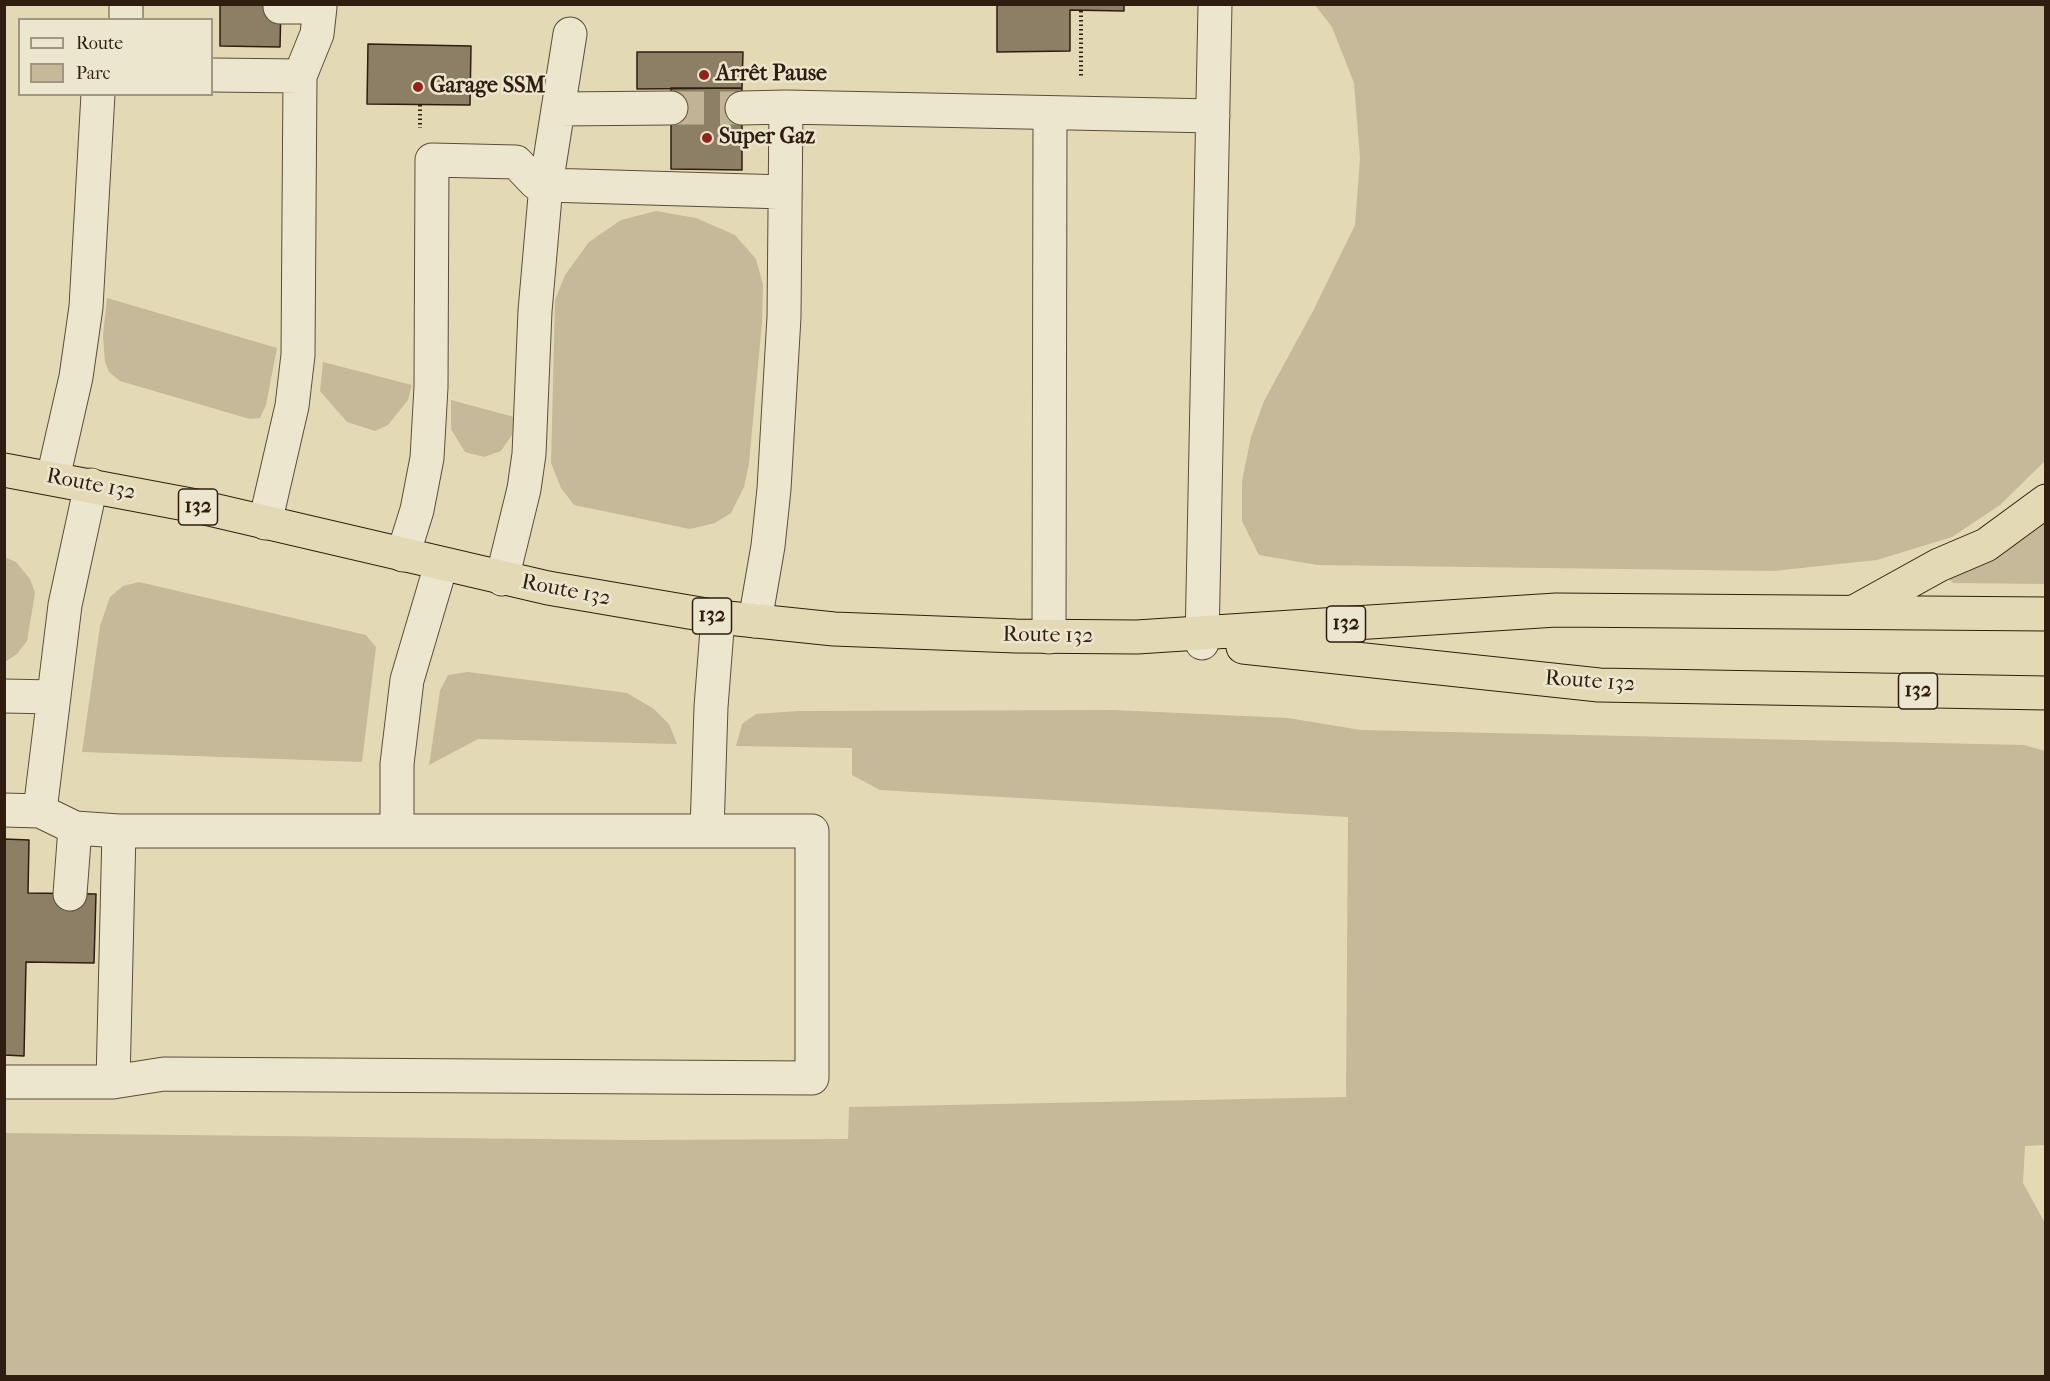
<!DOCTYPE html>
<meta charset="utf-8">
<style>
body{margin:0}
#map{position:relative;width:2050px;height:1381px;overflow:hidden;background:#e4d9b5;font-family:"IM FELL French Canon",serif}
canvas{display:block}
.frame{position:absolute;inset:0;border:6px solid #2f1e0f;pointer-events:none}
.legend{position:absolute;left:18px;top:18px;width:195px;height:78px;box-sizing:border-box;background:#ede6cf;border:2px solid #a19682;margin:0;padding:8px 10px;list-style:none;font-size:18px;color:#2f1e0f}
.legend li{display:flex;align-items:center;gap:12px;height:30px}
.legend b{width:30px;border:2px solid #a19682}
</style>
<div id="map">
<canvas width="2050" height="1381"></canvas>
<div class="frame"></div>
<ul class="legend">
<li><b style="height:8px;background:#ede6cf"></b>Route</li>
<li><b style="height:16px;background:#c5b999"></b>Parc</li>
</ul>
</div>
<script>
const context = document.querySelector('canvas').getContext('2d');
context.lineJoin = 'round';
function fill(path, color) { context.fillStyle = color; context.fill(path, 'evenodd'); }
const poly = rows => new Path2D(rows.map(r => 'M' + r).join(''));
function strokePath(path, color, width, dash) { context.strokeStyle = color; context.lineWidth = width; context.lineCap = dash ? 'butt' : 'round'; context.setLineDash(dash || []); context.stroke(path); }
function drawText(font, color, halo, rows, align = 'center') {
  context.font = font + ' "IM FELL French Canon",serif'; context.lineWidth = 5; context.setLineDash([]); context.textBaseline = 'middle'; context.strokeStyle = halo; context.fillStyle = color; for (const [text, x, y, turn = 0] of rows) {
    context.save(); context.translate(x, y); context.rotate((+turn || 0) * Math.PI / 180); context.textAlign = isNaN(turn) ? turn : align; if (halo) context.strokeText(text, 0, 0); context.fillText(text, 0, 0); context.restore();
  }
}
fill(poly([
 [1315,5,2045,5,2045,461,2000,505,1952,537,1877,560,1773,571,1317,565,1259,555,1242,521,1242,481,1251,437,1264,401,1313,311,1355,225,1360,158,1354,83,1332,27],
 [656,211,696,218,735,235,756,259,763,285,762,322,749,464,744,487,731,513,715,523,690,529,574,505,561,488,551,463,555,300,565,275,589,242,621,220],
 [107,298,277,348,266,405,260,418,250,419,120,381,109,372,105,362,103,336],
 [323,362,412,385,408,400,388,425,375,431,347,422,320,391],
 [451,400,514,417,512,435,501,451,484,457,465,452,451,429],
 [2045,524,2045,584,1953,583,1949,579,1995,560],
 [5,557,16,562,30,579,35,593,27,641,17,654,5,662],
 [139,582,366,635,376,647,362,762,82,752,100,626,110,597,123,586],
 [468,672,627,693,654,709,669,724,677,744,478,739,429,765,440,691,448,675],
 [1114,710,1288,718,1361,730,2024,745,2045,751,2045,1145,2025,1146,2023,1183,2045,1223,2045,1376,5,1376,5,1133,629,1140,848,1139,849,1107,1346,1097,1348,817,880,790,852,775,852,748,736,746,742,724,756,714,798,711]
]), '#c5b999');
const building = poly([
 [220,4,281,4,280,47,220,46,220,4],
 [1124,4,1124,11,1070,10,1070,51,997,52,997,4,1124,4],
 [368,44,471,46,470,105,367,104,368,44],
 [637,52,743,52,742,88,637,89,637,52],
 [671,88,742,88,742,170,671,169,671,88],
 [4,839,29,840,28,893,96,894,94,963,26,962,24,1056,4,1055,4,839]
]);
fill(building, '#8d7f65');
strokePath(building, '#2f1e0f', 1.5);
strokePath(poly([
 [671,108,742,108]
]), '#c0b494', 33, [33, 16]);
const minor = poly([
 [280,7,320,7,317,34,300,76],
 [126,20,126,4],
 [212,75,300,76,298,355,292,406,265,523],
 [742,108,786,107],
 [558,109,671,108],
 [53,478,76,377,86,307,98,94],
 [403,555,417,510,427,458,431,387,432,160,516,162,536,183,546,185,570,34],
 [502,579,524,489,529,454,535,311,546,185,785,192],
 [755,621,768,546,774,489,784,317,786,107,1213,116],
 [1049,637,1050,114],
 [1202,643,1215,4],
 [4,696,54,697],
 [4,810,40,811,65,605,91,485],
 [397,831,397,764,407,680,441,565],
 [707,831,711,707,718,617],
 [70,894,75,828],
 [4,1082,113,1082,119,831,75,828,40,811],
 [113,1082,164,1074,812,1078,812,831,119,831]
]);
const highway = poly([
 [4,470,196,506,548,588,718,617,834,629,1016,636,1137,637,1556,610,2046,614],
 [1854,612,1939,565,1986,545,2046,501],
 [1243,647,1599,685,2046,693]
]);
strokePath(minor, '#5c4d38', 35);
strokePath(highway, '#2f1e0f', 35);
strokePath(poly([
 [1081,11,1081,76],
 [420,105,420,128]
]), '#2f1e0f', 4, [1.5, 3]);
strokePath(minor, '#ede6cf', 33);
strokePath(highway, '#e4d9b5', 33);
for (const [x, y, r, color] of [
 [704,75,6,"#8f2418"],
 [418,87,6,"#8f2418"],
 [707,138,6,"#8f2418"]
]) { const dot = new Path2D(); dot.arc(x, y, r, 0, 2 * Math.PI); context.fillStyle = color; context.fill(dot); strokePath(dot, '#ede6cf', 2); }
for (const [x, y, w] of [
 [198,507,39],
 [712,616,39],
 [1346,624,39],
 [1918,691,39]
]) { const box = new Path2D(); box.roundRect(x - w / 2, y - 18, w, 36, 4.5); context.fillStyle = '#ede6cf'; context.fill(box); strokePath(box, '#2f1e0f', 1.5); }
drawText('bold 21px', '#2f1e0f', null, [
 ["132",198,507],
 ["132",712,616],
 ["132",1346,624],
 ["132",1918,691]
]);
drawText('bold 22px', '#2f1e0f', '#ede6cf', [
 ["Arrêt Pause",716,75],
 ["Garage SSM",430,87],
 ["Super Gaz",719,138]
], 'left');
drawText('22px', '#2f1e0f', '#ede6cf', [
 ["Route 132",91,485,11],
 ["Route 132",566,591,11],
 ["Route 132",1048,636,1],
 ["Route 132",1590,682,4]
]);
</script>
